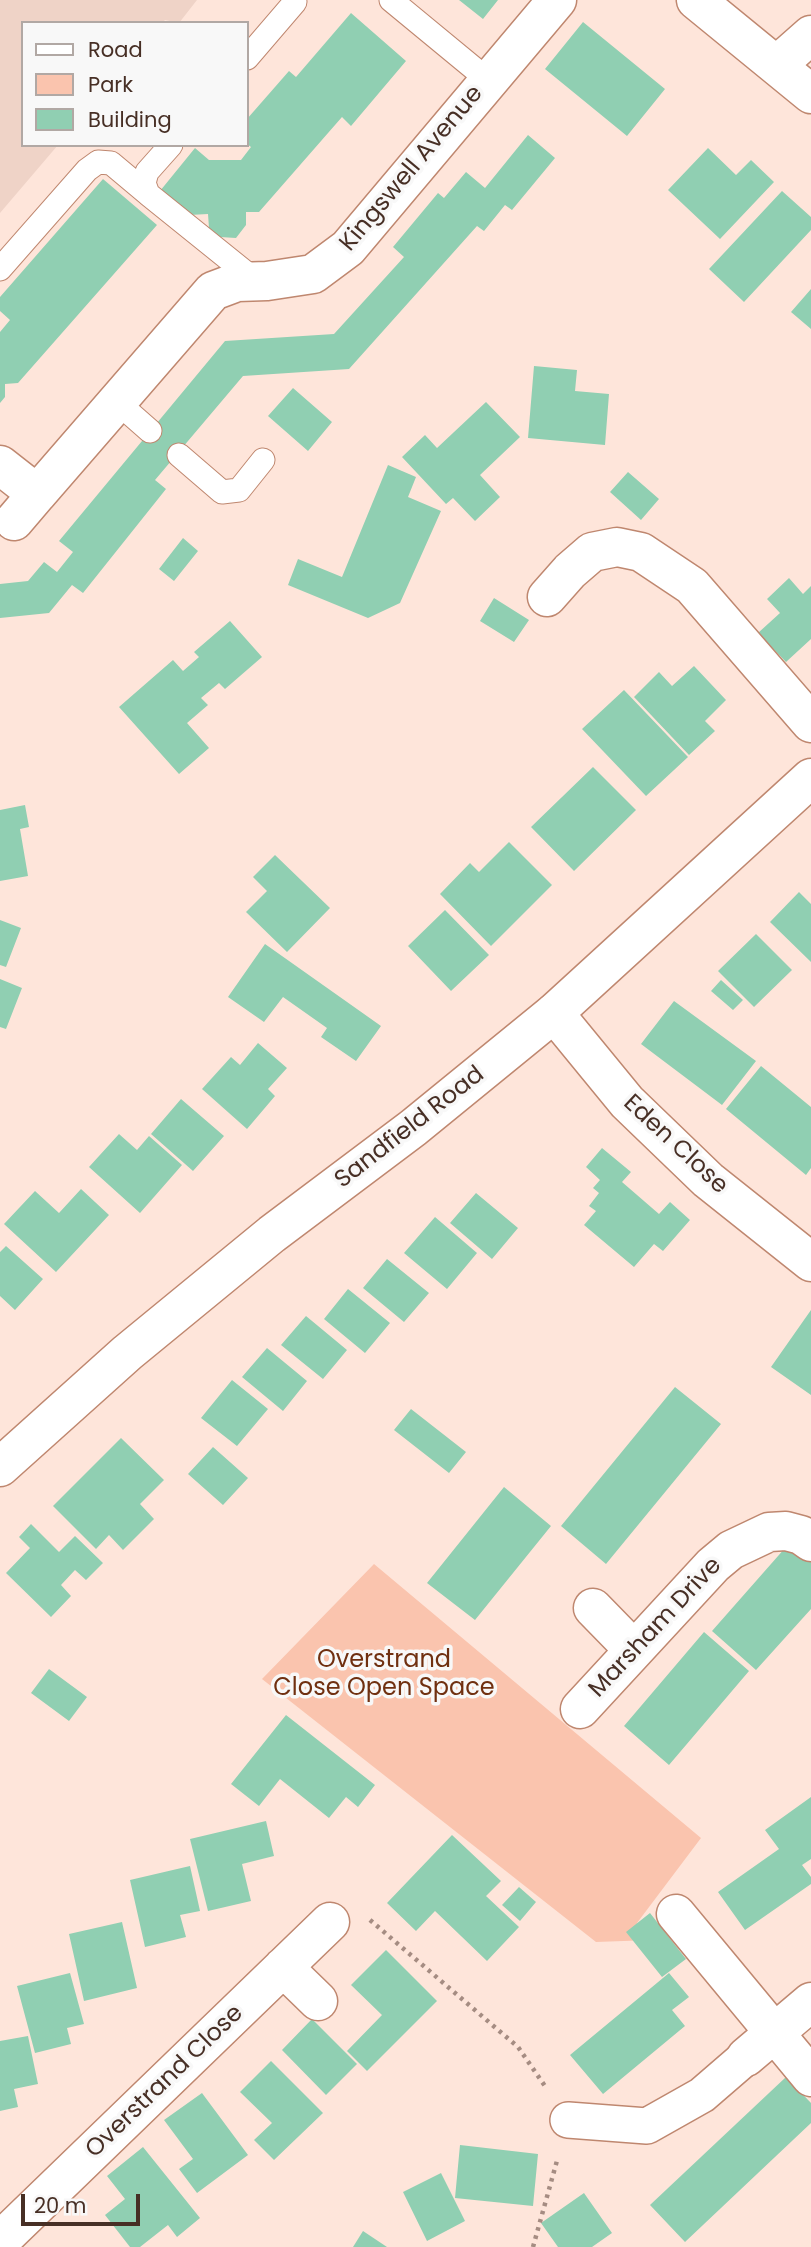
<!DOCTYPE html>
<style>
body{margin:0}
#map{position:relative;width:811px;height:2247px;overflow:hidden;background:#fee5da;font-family:Poppins,sans-serif}
canvas{display:block}
.legend{position:absolute;left:21px;top:21px;width:228px;height:126px;box-sizing:border-box;background:#f8f8f8;border:2px solid #b1a8a4;margin:0;padding:9px 12px;list-style:none;font-size:21px;color:#472f25}
.legend li{display:flex;align-items:center;gap:14px;height:35px}
.legend b{width:35px;border:2px solid #b1a8a4}
.scale{position:absolute;left:21px;top:2194px;width:119px;height:32px;box-sizing:border-box;border:4px solid #472f25;border-top:0;padding-left:9px;font-size:21px;line-height:24px;white-space:nowrap;color:#472f25;-webkit-text-stroke:5px #f8f8f8;paint-order:stroke}
</style>
<div id="map">
<canvas width="811" height="2247"></canvas>
<ul class="legend">
<li><b style="height:9px;background:#fff"></b>Road</li>
<li><b style="height:19px;background:#fac4ae"></b>Park</li>
<li><b style="height:19px;background:#90cfb2"></b>Building</li>
</ul>
<div class="scale">20 m</div>
</div>
<script>
const context = document.querySelector('canvas').getContext('2d');
context.lineJoin = 'round';
function fill(path, color) { context.fillStyle = color; context.fill(path, 'evenodd'); }
const poly = rows => new Path2D(rows.map(r => 'M' + r).join(''));
function strokePath(path, color, width, dash) { context.strokeStyle = color; context.lineWidth = width; context.lineCap = dash ? 'butt' : 'round'; context.setLineDash(dash || []); context.stroke(path); }
function drawText(font, color, halo, rows, align = 'center') {
  context.font = font + ' Poppins,sans-serif'; context.lineWidth = 7; context.setLineDash([]); context.textBaseline = 'middle'; context.strokeStyle = halo; context.fillStyle = color; for (const [text, x, y, turn = 0] of rows) {
    context.save(); context.translate(x, y); context.rotate((+turn || 0) * Math.PI / 180); context.textAlign = isNaN(turn) ? turn : align; if (halo) context.strokeText(text, 0, 0); context.fillText(text, 0, 0); context.restore();
  }
}
fill(poly([
 [0,0,197,0,179,23,165,20,162,23,23,23,23,145,58,145,0,213]
]), '#efd3c7');
fill(poly([
 [374,1564,701,1838,637,1923,651,1940,596,1942,262,1679]
]), '#fac4ae');
fill(poly([
 [459,0,498,0,483,19],
 [351,13,406,61,351,126,342,117,259,212,246,212,246,225,236,238,220,237,209,228,208,214,189,215,160,191,195,148,209,160,241,160,251,147,247,144,247,119,289,71,296,77],
 [583,22,665,89,627,136,545,69],
 [528,135,555,158,512,210,505,205,484,231,477,226,349,369,243,376,155,480,166,489,83,593,72,585,49,613,0,618,0,584,28,581,44,562,57,572,73,552,59,541,225,341,334,334,404,257,393,247,438,193,444,198,466,172,485,188],
 [708,148,736,175,751,160,774,182,720,239,668,190],
 [103,179,157,225,18,383,5,384,5,397,0,403,0,332,10,320,0,311,0,297],
 [782,191,811,217,811,230,744,302,709,269],
 [811,289,811,329,791,312],
 [534,366,577,370,575,391,609,394,605,445,528,438],
 [293,388,332,422,308,451,268,416],
 [486,402,520,437,480,475,500,497,475,521,453,498,446,504,402,457,425,435,437,448],
 [388,465,416,477,408,497,441,511,400,603,368,618,288,585,298,559,342,577],
 [628,472,659,499,641,520,610,492],
 [183,538,198,551,174,581,159,569],
 [789,578,803,594,811,586,811,639,786,662,758,633,780,613,767,599],
 [494,598,529,620,514,642,480,621],
 [230,621,262,657,225,689,219,683,201,698,208,705,187,723,209,748,179,774,119,707,173,660,183,671,199,657,194,652],
 [694,666,726,700,705,721,715,731,689,755,634,697,659,672,672,686],
 [624,690,688,757,646,796,582,729],
 [593,767,636,810,574,871,531,827],
 [25,805,29,827,20,829,28,876,0,881,0,810],
 [509,842,552,885,491,946,440,894,470,863,479,872],
 [275,855,330,908,287,952,246,912,267,891,253,877],
 [799,892,811,904,811,962,770,922],
 [445,910,489,955,451,991,408,946],
 [0,920,21,928,6,967,0,965],
 [756,934,792,970,754,1007,718,971],
 [265,944,381,1026,356,1061,321,1037,327,1028,283,997,264,1022,228,997],
 [0,979,22,988,6,1029,0,1027],
 [721,980,743,1000,733,1010,711,991],
 [674,1001,756,1061,722,1105,641,1044],
 [258,1043,287,1068,268,1089,275,1096,247,1129,202,1089,231,1057,240,1065],
 [761,1066,811,1107,811,1168,806,1175,726,1109],
 [181,1099,224,1136,193,1171,151,1134],
 [119,1134,137,1150,149,1136,182,1165,140,1213,89,1167],
 [602,1148,631,1172,622,1182,659,1214,670,1202,690,1220,663,1251,654,1244,634,1267,584,1225,596,1211,589,1206,599,1193,593,1188,600,1180,586,1167],
 [81,1189,109,1215,56,1272,4,1224,35,1191,59,1213],
 [476,1193,518,1228,492,1259,450,1223],
 [435,1217,477,1253,447,1289,404,1253],
 [6,1246,43,1279,15,1310,0,1296,0,1252],
 [387,1259,429,1293,404,1322,363,1288],
 [348,1289,390,1323,365,1353,324,1319],
 [811,1310,811,1395,771,1367],
 [306,1316,347,1350,323,1379,281,1345],
 [267,1348,307,1381,283,1411,242,1377],
 [232,1380,268,1409,237,1446,201,1418],
 [675,1387,721,1424,606,1564,561,1526],
 [411,1409,466,1452,449,1473,394,1430],
 [121,1438,164,1480,140,1504,154,1519,123,1550,109,1535,96,1549,53,1506],
 [213,1447,248,1478,223,1505,188,1474],
 [504,1487,551,1526,475,1620,427,1583],
 [31,1524,59,1552,75,1536,103,1563,86,1580,75,1570,61,1585,71,1596,51,1617,6,1573,30,1548,19,1537],
 [793,1539,811,1554,811,1609,756,1670,712,1631],
 [704,1632,749,1671,669,1765,624,1726],
 [49,1669,87,1697,69,1721,31,1693],
 [286,1715,375,1785,358,1807,346,1797,329,1818,280,1779,259,1806,231,1784],
 [811,1797,811,1859,802,1865,811,1877,811,1884,745,1930,718,1892,779,1849,765,1830],
 [266,1821,274,1856,242,1864,251,1901,208,1911,190,1839],
 [452,1835,501,1881,486,1896,519,1927,487,1961,435,1911,416,1931,387,1903],
 [190,1866,200,1911,180,1915,186,1937,145,1947,130,1880],
 [519,1887,536,1902,520,1921,502,1905],
 [650,1913,686,1959,662,1977,626,1932],
 [122,1922,137,1988,84,2001,69,1934],
 [386,1950,437,2001,367,2071,347,2051,382,2015,351,1985],
 [70,1973,84,2024,67,2028,71,2044,35,2053,17,1986],
 [669,1973,689,1997,672,2010,685,2026,603,2094,570,2055],
 [312,2019,357,2064,326,2095,282,2050],
 [28,2036,38,2084,14,2089,18,2107,0,2111,0,2041],
 [271,2061,323,2113,274,2160,254,2140,272,2123,240,2092],
 [786,2077,811,2103,811,2123,685,2242,650,2205],
 [202,2093,248,2155,197,2193,179,2169,193,2159,164,2120],
 [460,2145,538,2154,533,2206,455,2198],
 [143,2147,200,2218,177,2237,168,2225,140,2247,130,2247,105,2215,125,2199,107,2176],
 [441,2173,465,2221,427,2241,403,2192],
 [584,2193,612,2233,592,2247,558,2247,541,2223],
 [363,2231,387,2247,353,2247]
]), '#90cfb2');
const service = poly([
 [391,0,488,80],
 [247,58,295,2],
 [171,145,147,172,144,183,148,194,256,281],
 [0,269,87,170,98,162,111,163,148,194],
 [117,402,150,431],
 [179,455,222,492,239,490,263,460]
]);
const pedestrian = poly([
 [568,2120,647,2126,702,2095,746,2057]
]);
const minor = poly([
 [777,65,811,35],
 [0,465,37,494,14,521],
 [37,494,213,291,237,282,267,281,313,274,348,248,557,0],
 [547,597,570,571,592,552,617,547,641,552,692,586,811,723],
 [554,1013,627,1102,708,1180,811,1262],
 [593,1608,634,1650],
 [580,1709,713,1565,731,1550,769,1532,786,1531,801,1535,811,1542],
 [676,1914,811,2077],
 [283,1967,318,2001],
 [746,2057,811,2002],
 [0,2241,330,1922]
]);
const tertiary = poly([
 [696,0,811,94],
 [0,1467,127,1353,272,1234,413,1128,554,1013,811,778]
]);
strokePath(service, '#bf876f', 25);
strokePath(pedestrian, '#bf876f', 38);
strokePath(minor, '#bf876f', 41);
strokePath(tertiary, '#bf876f', 41);
strokePath(poly([
 [370,1920,518,2047,547,2089],
 [533,2247,558,2157]
]), '#a58c82', 4.5, [3.5, 5]);
strokePath(service, '#fff', 23);
strokePath(pedestrian, '#fff', 35);
strokePath(minor, '#fff', 38);
strokePath(tertiary, '#fff', 38);
drawText('24px', '#472f25', '#f8f8f8', [
 ["Kingswell Avenue",412,169,-50],
 ["Sandfield Road",410,1128,-38],
 ["Eden Close",675,1145,43],
 ["Marsham Drive",656,1628,-47],
 ["Overstrand Close",165,2082,-44]
]);
drawText('24px', '#703010', '#f8f8f8', [
 ["Overstrand",384,1661],
 ["Close Open Space",384,1689]
]);
</script>
